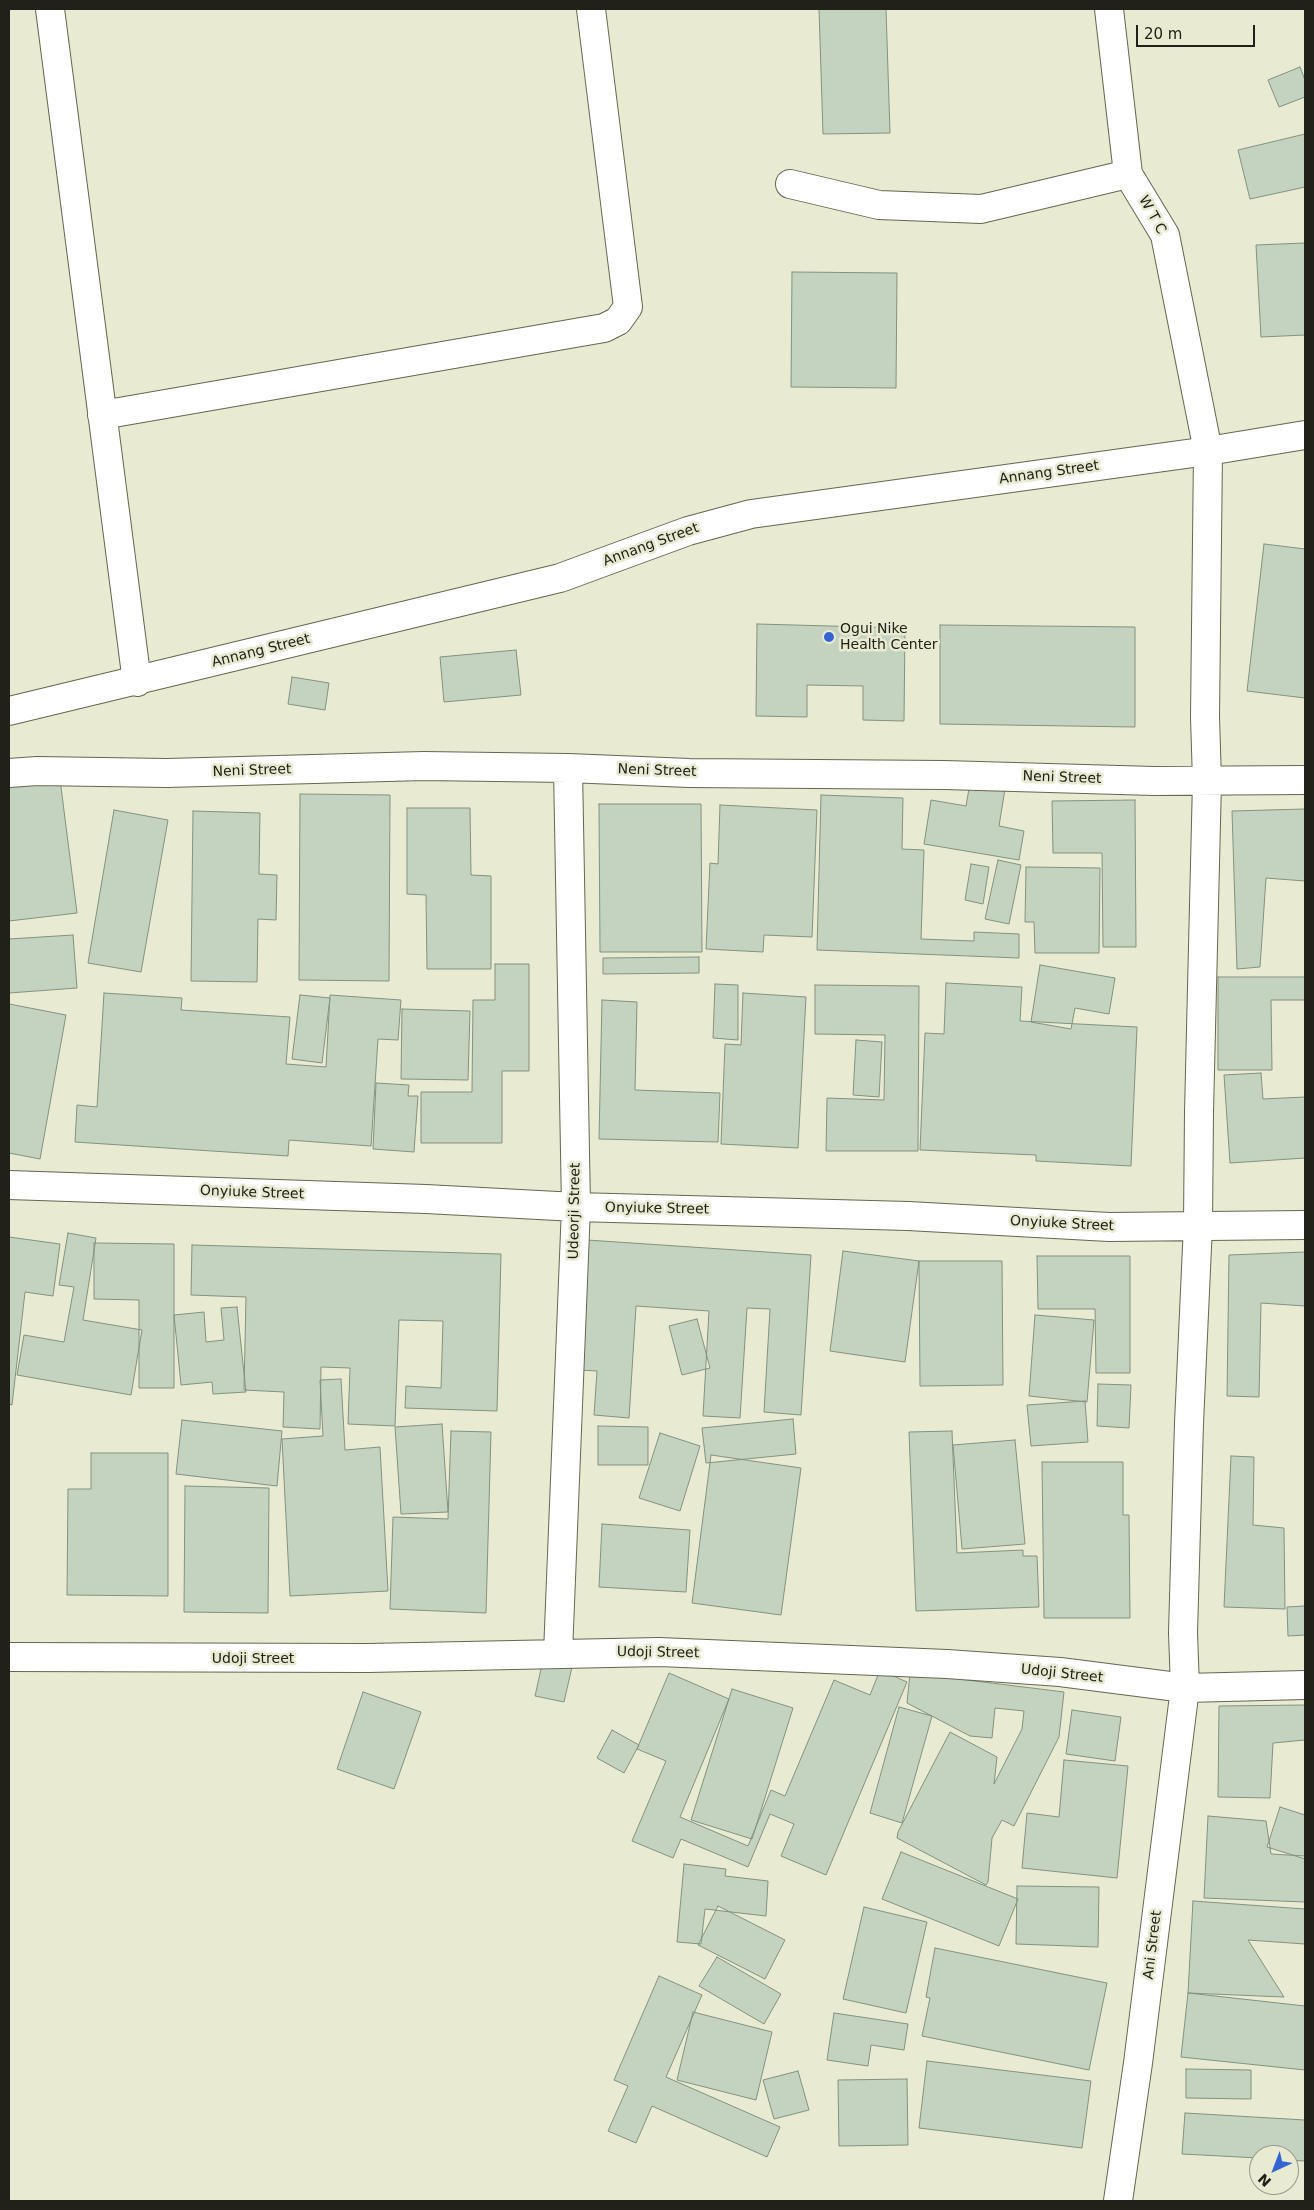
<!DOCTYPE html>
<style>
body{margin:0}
#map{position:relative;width:1314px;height:2210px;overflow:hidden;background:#e9ead2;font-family:"DejaVu Sans",sans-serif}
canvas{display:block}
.frame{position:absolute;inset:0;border:10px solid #212118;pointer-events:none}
.north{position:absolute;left:1249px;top:2145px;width:50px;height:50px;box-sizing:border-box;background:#e9ead2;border:1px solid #999a88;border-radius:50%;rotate:223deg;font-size:14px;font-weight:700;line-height:20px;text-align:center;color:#212118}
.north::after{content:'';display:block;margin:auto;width:18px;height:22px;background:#3464d4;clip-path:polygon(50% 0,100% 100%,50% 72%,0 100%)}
.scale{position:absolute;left:1136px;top:25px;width:119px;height:22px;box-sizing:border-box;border:2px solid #212118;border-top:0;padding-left:6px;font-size:15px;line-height:18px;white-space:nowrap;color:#212118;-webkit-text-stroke:4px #e9ead2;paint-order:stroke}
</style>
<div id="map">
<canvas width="1314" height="2210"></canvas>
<div class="frame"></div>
<div class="north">N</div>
<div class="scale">20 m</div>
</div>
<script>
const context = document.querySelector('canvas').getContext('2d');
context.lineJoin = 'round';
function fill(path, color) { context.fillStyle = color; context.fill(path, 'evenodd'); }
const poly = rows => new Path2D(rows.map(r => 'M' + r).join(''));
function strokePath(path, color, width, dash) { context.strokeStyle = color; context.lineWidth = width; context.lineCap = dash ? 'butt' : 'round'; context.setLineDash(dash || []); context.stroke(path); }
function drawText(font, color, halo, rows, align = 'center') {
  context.font = font + ' "DejaVu Sans",sans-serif'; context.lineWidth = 5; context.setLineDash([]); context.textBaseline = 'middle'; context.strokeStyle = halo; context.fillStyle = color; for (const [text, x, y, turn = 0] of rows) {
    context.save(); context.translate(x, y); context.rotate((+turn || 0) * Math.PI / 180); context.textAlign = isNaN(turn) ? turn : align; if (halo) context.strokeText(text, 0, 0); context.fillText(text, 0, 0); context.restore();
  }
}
const building = poly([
 [819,9,886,9,890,133,823,134,819,9],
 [1300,67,1305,80,1305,97,1279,107,1268,80,1300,67],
 [1305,134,1305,187,1250,199,1238,150,1305,134],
 [1305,243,1305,335,1261,337,1256,245,1305,243],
 [792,272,897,273,896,388,791,387,792,272],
 [1264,544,1305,549,1305,698,1247,691,1264,544],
 [757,624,905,628,904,721,863,720,863,686,807,685,807,717,756,716,757,624],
 [940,625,1135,627,1135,727,940,724,940,625],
 [516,650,521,695,444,702,440,657,516,650],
 [292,677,329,683,325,710,288,704,292,677],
 [60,779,77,913,9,921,9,785,60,779],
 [970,783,1005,789,999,826,1024,831,1019,860,924,844,931,800,966,806,970,783],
 [300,794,390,795,389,981,299,980,300,794],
 [821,795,903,798,902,849,924,850,921,939,974,941,974,932,1019,934,1019,958,817,950,821,795],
 [1135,800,1136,947,1103,947,1102,853,1053,853,1052,801,1135,800],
 [599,804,701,804,702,952,600,952,599,804],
 [720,805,817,810,812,937,764,935,763,952,706,949,710,863,718,864,720,805],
 [407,808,470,808,471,875,491,876,491,969,427,969,426,895,407,894,407,808],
 [1305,809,1305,881,1266,878,1260,967,1237,969,1232,811,1305,809],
 [114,810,168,820,141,972,88,963,114,810],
 [193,811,260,813,259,874,277,875,276,920,258,919,257,982,191,981,193,811],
 [998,860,1021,865,1009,924,985,919,998,860],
 [971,864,989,867,983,904,965,900,971,864],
 [1026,867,1100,868,1099,953,1035,953,1034,922,1025,922,1026,867],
 [73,935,77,988,9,993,9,939,73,935],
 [699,957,699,973,603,974,603,958,699,957],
 [495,964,529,964,529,1071,502,1071,502,1143,421,1143,421,1092,472,1092,473,1000,495,1000,495,964],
 [1040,965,1115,978,1109,1014,1075,1008,1071,1029,1031,1022,1040,965],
 [1218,977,1305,977,1305,1000,1271,1000,1272,1070,1218,1070,1218,977],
 [946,983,1022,987,1020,1021,1137,1027,1131,1166,1036,1161,1036,1155,920,1150,925,1033,944,1034,946,983],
 [715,984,738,985,738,1040,713,1038,715,984],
 [815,985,919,986,918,1151,826,1151,827,1098,884,1100,885,1035,815,1034,815,985],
 [104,993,182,998,181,1010,290,1017,286,1064,326,1067,330,995,401,1000,398,1040,378,1039,371,1146,289,1140,288,1156,75,1142,77,1105,97,1107,104,993],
 [743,993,806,997,798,1148,721,1144,725,1044,741,1045,743,993],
 [300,995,330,998,322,1063,292,1059,300,995],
 [602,1000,637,1002,635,1090,720,1093,718,1142,599,1139,602,1000],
 [9,1004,66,1015,40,1159,9,1153,9,1004],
 [402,1009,470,1011,468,1080,401,1079,402,1009],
 [856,1040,882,1042,879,1097,853,1095,856,1040],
 [1261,1073,1263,1099,1305,1097,1305,1158,1230,1163,1224,1075,1261,1073],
 [376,1083,409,1085,408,1096,418,1096,414,1152,373,1149,376,1083],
 [68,1233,96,1238,83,1320,142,1330,131,1395,17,1375,24,1335,64,1342,74,1287,59,1285,68,1233],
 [9,1237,60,1244,53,1296,25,1292,12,1405,9,1404,9,1237],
 [587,1240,811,1255,801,1415,764,1412,770,1309,747,1308,740,1418,703,1416,709,1311,636,1306,629,1418,594,1415,597,1371,579,1370,587,1240],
 [94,1243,174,1244,174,1388,139,1388,139,1300,94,1299,94,1243],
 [192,1245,501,1254,497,1411,405,1408,406,1386,441,1388,443,1321,399,1320,395,1426,348,1424,350,1368,321,1367,320,1429,283,1427,284,1392,244,1390,246,1297,191,1295,192,1245],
 [843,1251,919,1261,905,1362,830,1351,843,1251],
 [1305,1252,1305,1306,1261,1303,1259,1397,1227,1396,1229,1255,1305,1252],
 [1037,1256,1130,1256,1130,1373,1096,1373,1095,1309,1038,1309,1037,1256],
 [919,1261,1002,1261,1003,1385,920,1386,919,1261],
 [237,1307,246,1392,213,1394,212,1382,181,1385,174,1315,204,1312,206,1342,224,1340,221,1308,237,1307],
 [1035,1315,1094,1320,1087,1402,1029,1396,1035,1315],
 [697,1319,710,1368,682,1375,669,1326,697,1319],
 [341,1379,345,1450,380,1447,388,1591,290,1596,282,1439,323,1436,320,1380,341,1379],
 [1098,1384,1131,1385,1129,1428,1097,1426,1098,1384],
 [1085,1401,1088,1442,1031,1446,1027,1405,1085,1401],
 [793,1419,796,1454,706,1463,702,1428,793,1419],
 [182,1420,282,1431,277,1486,176,1474,182,1420],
 [442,1424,448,1512,401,1514,395,1427,442,1424],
 [598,1426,648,1427,648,1465,598,1465,598,1426],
 [451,1431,491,1432,486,1613,390,1609,393,1517,448,1519,451,1431],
 [952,1431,957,1553,1023,1550,1023,1556,1037,1556,1039,1607,916,1611,909,1432,952,1431],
 [660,1433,700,1446,680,1511,639,1498,660,1433],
 [1015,1440,1025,1544,962,1549,953,1445,1015,1440],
 [91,1453,168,1453,168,1596,67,1595,68,1489,91,1489,91,1453],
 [711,1455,801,1468,781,1615,692,1603,711,1455],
 [1231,1456,1254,1457,1253,1525,1284,1528,1285,1609,1224,1607,1231,1456],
 [1042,1462,1123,1462,1123,1515,1129,1515,1130,1618,1044,1618,1042,1462],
 [185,1486,269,1488,268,1613,184,1612,185,1486],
 [602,1524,690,1530,686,1592,599,1587,602,1524],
 [1305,1606,1305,1635,1288,1636,1287,1607,1305,1606],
 [543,1660,572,1667,564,1702,535,1696,543,1660],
 [880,1670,907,1682,826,1875,781,1856,794,1824,770,1814,748,1867,681,1839,673,1858,632,1841,666,1761,637,1749,669,1673,729,1699,680,1817,748,1846,771,1790,785,1796,834,1680,870,1695,880,1670],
 [910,1673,1064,1692,1059,1737,1014,1826,1002,1820,992,1838,988,1882,986,1885,897,1838,898,1832,950,1732,997,1757,994,1784,1022,1729,1024,1711,995,1708,992,1738,970,1736,907,1703,910,1673],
 [732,1689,793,1708,752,1839,691,1820,732,1689],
 [363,1692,421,1712,394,1789,337,1769,363,1692],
 [1305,1705,1305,1740,1273,1743,1270,1798,1218,1797,1219,1706,1305,1705],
 [899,1707,932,1716,902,1823,870,1813,899,1707],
 [1072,1710,1121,1717,1115,1761,1066,1754,1072,1710],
 [612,1730,639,1745,624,1773,597,1758,612,1730],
 [1064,1760,1128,1766,1117,1878,1022,1868,1027,1813,1059,1817,1064,1760],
 [1280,1807,1305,1815,1305,1859,1267,1847,1280,1807],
 [1208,1816,1266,1821,1271,1854,1305,1856,1305,1902,1204,1898,1208,1816],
 [901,1852,1018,1899,999,1946,882,1899,901,1852],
 [684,1864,726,1869,725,1876,768,1881,766,1916,705,1909,701,1944,677,1942,684,1864],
 [1017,1886,1099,1887,1098,1947,1016,1944,1017,1886],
 [1193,1901,1305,1909,1305,1944,1248,1940,1284,1997,1188,1993,1193,1901],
 [718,1906,785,1940,765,1979,698,1945,718,1906],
 [864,1907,927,1922,906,2013,843,1999,864,1907],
 [935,1948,1107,1983,1089,2070,922,2036,930,1998,926,1997,935,1948],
 [717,1957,781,1994,764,2024,699,1986,717,1957],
 [659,1976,702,1995,666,2077,780,2127,767,2157,652,2106,636,2143,608,2131,628,2086,614,2080,659,1976],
 [1188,1993,1305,2006,1305,2070,1181,2057,1188,1993],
 [693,2012,772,2032,756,2100,677,2080,693,2012],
 [834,2013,908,2024,904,2050,871,2045,868,2066,827,2060,834,2013],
 [927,2061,1091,2081,1082,2148,919,2128,927,2061],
 [1186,2069,1251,2070,1251,2099,1186,2098,1186,2069],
 [798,2071,809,2110,774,2119,763,2080,798,2071],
 [907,2079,908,2145,839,2146,838,2080,907,2079],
 [1185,2113,1305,2120,1305,2161,1289,2160,1289,2155,1259,2155,1259,2158,1182,2154,1185,2113]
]);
fill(building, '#c4d3c0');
strokePath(building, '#83917f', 1);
const minor = poly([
 [50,9,137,682],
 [1109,9,1128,174,1165,235,1208,451,1205,717,1207,781,1199,1112,1198,1225,1189,1423,1183,1633,1185,1688,1138,2063,1118,2201],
 [790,184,879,205,981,209,1128,174],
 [102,415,604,328,618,321,628,307,591,9],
 [9,773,37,771,167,773,424,766,568,768,689,773,944,775,1154,781,1305,780],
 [9,1185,426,1199,576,1207,908,1216,1109,1227,1305,1225],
 [558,1653,576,1207,568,768],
 [9,1657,368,1658,659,1652,947,1664,1060,1672,1185,1688,1305,1685]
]);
const secondary = poly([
 [9,711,560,578,688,531,751,514,1208,451,1305,435]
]);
strokePath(minor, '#666651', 30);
strokePath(secondary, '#666651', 30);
strokePath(minor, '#fff', 28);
strokePath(secondary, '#fff', 28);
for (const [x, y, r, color] of [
 [829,637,6,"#3464d4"]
]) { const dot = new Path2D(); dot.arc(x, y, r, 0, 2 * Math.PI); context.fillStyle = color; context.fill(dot); strokePath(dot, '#e9ead2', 2); }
drawText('14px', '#212118', '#e9ead2', [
 ["W T C",1152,215,61],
 ["Annang Street",1049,473,-8],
 ["Annang Street",651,545,-20],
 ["Annang Street",261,651,-14],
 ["Neni Street",252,771,-2],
 ["Neni Street",657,771,2],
 ["Neni Street",1062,778,2],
 ["Onyiuke Street",252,1193,2],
 ["Onyiuke Street",657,1209,1],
 ["Udeorji Street",575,1211,-89],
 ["Onyiuke Street",1062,1224,3],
 ["Udoji Street",658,1653,1],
 ["Udoji Street",253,1659],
 ["Udoji Street",1062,1674,6],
 ["Ani Street",1153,1945,-83]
]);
drawText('14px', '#212118', '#e9ead2', [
 ["Ogui Nike",840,629],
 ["Health Center",840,645]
], 'left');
</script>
